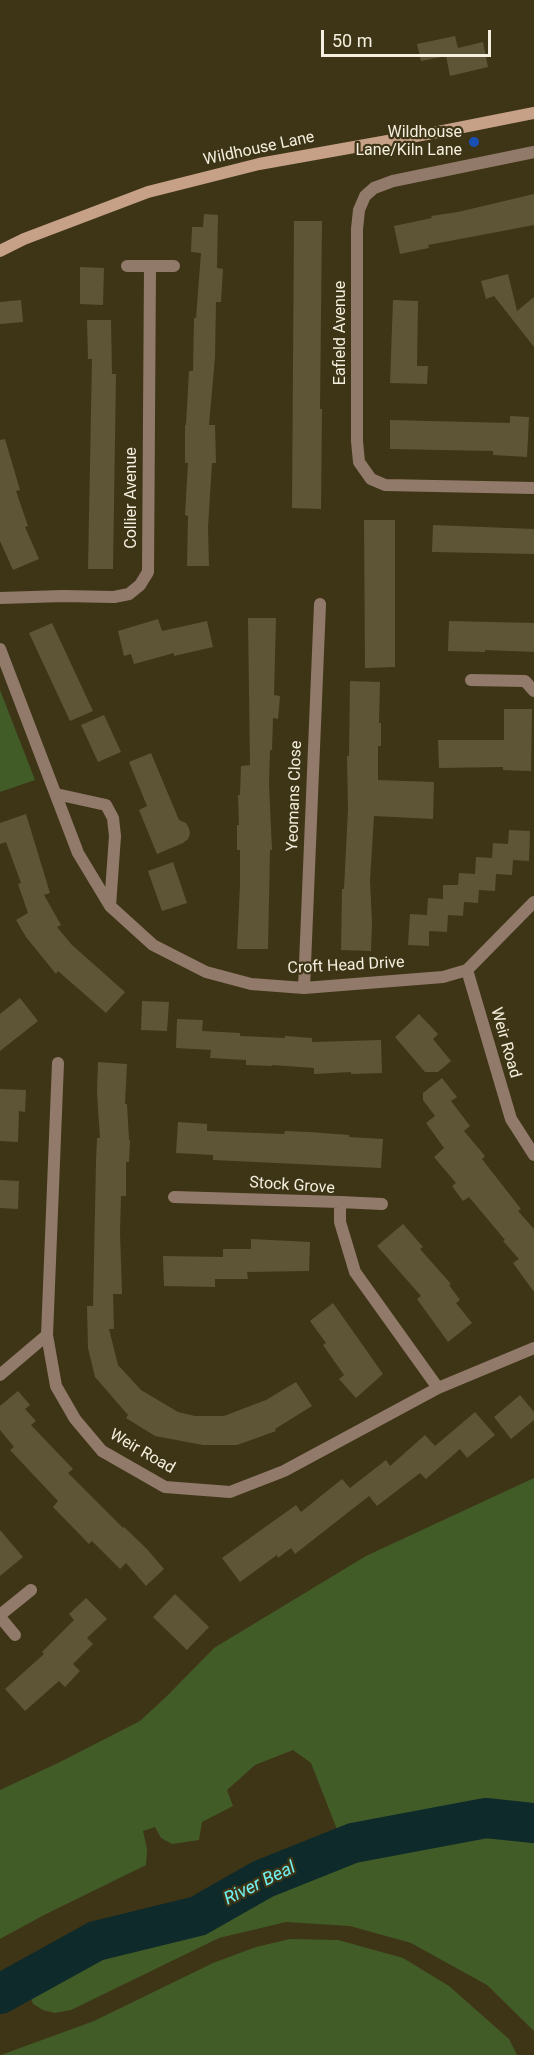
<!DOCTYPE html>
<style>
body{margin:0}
#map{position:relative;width:534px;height:2055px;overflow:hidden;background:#3e3517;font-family:Roboto,sans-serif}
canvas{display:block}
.scale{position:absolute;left:321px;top:30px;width:170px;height:27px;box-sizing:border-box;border:3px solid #f4efde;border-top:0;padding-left:8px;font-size:18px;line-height:21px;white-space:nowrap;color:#f4efde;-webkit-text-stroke:4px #3e3517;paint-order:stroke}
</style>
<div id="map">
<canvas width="534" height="2055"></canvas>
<div class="scale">50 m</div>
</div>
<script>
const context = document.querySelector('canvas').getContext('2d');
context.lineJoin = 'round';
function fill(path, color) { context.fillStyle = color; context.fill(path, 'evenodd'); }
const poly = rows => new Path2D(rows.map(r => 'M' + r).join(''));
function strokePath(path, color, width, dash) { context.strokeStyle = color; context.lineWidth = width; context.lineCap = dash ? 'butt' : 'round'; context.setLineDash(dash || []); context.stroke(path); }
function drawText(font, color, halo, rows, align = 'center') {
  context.font = font + ' Roboto,sans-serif'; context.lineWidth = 4.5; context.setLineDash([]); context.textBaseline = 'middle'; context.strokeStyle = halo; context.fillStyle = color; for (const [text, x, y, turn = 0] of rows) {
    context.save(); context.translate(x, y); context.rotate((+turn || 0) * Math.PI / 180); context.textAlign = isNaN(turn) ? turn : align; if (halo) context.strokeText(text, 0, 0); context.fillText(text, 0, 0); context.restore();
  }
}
fill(poly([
 [0,690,35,780,0,792],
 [534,1478,534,1807,486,1801,426,1816,338,1832,311,1763,293,1750,255,1765,227,1790,233,1806,202,1822,199,1840,172,1844,161,1838,155,1827,143,1831,147,1849,146,1865,44,1915,0,1939,0,1790,58,1763,140,1721,167,1696,214,1648,366,1556],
 [484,1824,534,1830,534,2031,487,1985,411,1943,350,1926,286,1922,219,1938,71,2010,55,2013,43,2010,33,2004,26,1984,180,1930,242,1897,350,1852],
 [290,1939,338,1940,403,1958,449,1986,509,2039,517,2055,1,2055,94,2021,213,1963,256,1947]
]), '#425c28');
strokePath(poly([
 [0,1994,96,1941,198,1916,263,1879,353,1843,486,1818,534,1823]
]), '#0e2a2a', 40);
fill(poly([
 [455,36,458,48,483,42,488,67,450,76,446,56,421,61,417,44],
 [534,194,534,225,428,245,429,248,400,254,394,226,432,218,431,216,458,212],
 [204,214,218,215,217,268,223,269,221,302,216,302,215,357,209,425,215,425,216,463,212,463,208,527,209,566,187,566,188,516,185,515,188,463,185,463,185,425,186,425,189,371,193,371,194,318,196,318,201,253,191,252,192,227,203,227],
 [294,221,322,221,320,409,322,409,321,509,292,508],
 [80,267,104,268,103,305,80,304],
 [508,274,517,311,534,297,534,347,494,296,486,299,481,281],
 [21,300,23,322,0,324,0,302],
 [393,300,418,301,417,366,428,366,427,384,390,383],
 [87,320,111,320,112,374,116,374,113,569,88,569,92,359,88,359],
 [510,416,529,417,527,457,493,455,493,451,390,449,390,420,510,423],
 [5,439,20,490,16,491,28,526,25,527,39,559,13,570,0,541,0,440],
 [364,520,395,520,395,667,365,668],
 [433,525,534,529,534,554,432,552],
 [248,618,276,618,274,695,280,696,278,719,273,718,272,750,270,750,269,784,272,850,270,850,268,949,237,949,240,885,240,850,237,850,237,825,239,825,238,795,240,795,241,766,250,765],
 [158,619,162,631,207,621,213,647,174,656,174,653,134,664,131,654,124,656,118,631],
 [449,621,534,623,534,652,485,650,485,652,448,651],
 [52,623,93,711,70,721,29,633],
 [350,681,380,682,379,723,381,723,381,746,378,746,378,780,434,782,433,819,374,816,370,880,372,922,371,951,341,950,342,889,344,889,348,809,347,756,349,756],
 [504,709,532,709,531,771,503,770,503,767,439,768,438,740,504,740],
 [104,715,121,752,98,762,81,725],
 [151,753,179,820,186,823,189,828,190,834,188,839,183,843,157,854,139,810,147,806,129,762],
 [26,814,50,893,44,895,61,925,57,927,72,945,125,992,106,1013,58,971,56,974,26,937,16,920,28,913,18,884,21,883,6,842,0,844,0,823],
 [509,830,530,831,529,861,513,860,512,875,496,874,495,891,479,890,478,903,464,902,463,916,448,915,447,932,429,931,429,946,408,945,410,914,427,915,428,898,443,899,443,885,458,885,459,873,475,874,476,857,492,858,493,843,508,844],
 [173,862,187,903,162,911,148,871],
 [20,998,38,1021,0,1051,0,1014],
 [142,1001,169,1002,167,1031,141,1030],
 [419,1014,438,1034,433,1039,451,1061,438,1072,425,1072,395,1037],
 [177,1019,203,1020,202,1031,240,1033,240,1036,285,1038,285,1036,312,1038,312,1042,381,1040,382,1073,351,1074,351,1072,314,1074,314,1068,272,1065,272,1066,246,1065,246,1060,210,1058,211,1050,176,1048],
 [98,1062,127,1064,125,1104,127,1104,129,1140,130,1140,129,1162,126,1162,126,1196,121,1196,120,1232,122,1294,113,1294,114,1329,109,1329,118,1365,141,1390,178,1412,195,1416,224,1416,266,1400,296,1382,312,1406,275,1429,276,1431,237,1445,203,1445,155,1436,126,1418,128,1415,95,1377,88,1348,87,1306,93,1306,96,1162,97,1138,100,1138,97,1093],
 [442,1078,457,1097,451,1101,470,1126,464,1131,485,1156,482,1159,521,1209,518,1211,534,1229,534,1292,513,1263,519,1259,503,1241,505,1240,469,1197,463,1201,452,1186,456,1183,434,1157,444,1148,426,1123,435,1116,423,1100,423,1093],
 [0,1089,26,1090,25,1112,19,1111,18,1142,0,1141],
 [178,1122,207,1124,207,1131,284,1134,285,1131,309,1132,349,1135,349,1137,383,1139,381,1168,213,1160,213,1155,176,1153],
 [0,1180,19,1181,18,1209,0,1208],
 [403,1224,423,1247,420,1249,451,1284,449,1285,460,1300,456,1303,472,1323,448,1342,417,1299,421,1296,377,1246],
 [251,1239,310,1242,309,1271,247,1272,248,1279,215,1279,215,1287,164,1286,163,1256,223,1257,223,1249,251,1249],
 [333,1303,383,1374,356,1398,339,1379,344,1375,323,1345,326,1343,310,1321],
 [18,1391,30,1405,25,1409,36,1421,31,1425,73,1469,68,1473,123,1528,124,1527,147,1549,164,1569,146,1586,126,1563,120,1569,92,1541,89,1544,53,1507,58,1501,10,1450,14,1447,0,1430,0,1406],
 [520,1395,534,1412,534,1420,511,1439,494,1417],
 [475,1412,495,1435,467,1458,460,1449,426,1479,420,1473,377,1506,369,1496,295,1554,291,1548,278,1558,277,1555,240,1582,222,1558,296,1505,301,1512,342,1479,350,1488,386,1460,390,1466,425,1435,435,1446],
 [0,1530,23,1557,0,1576],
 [175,1594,209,1627,187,1650,153,1617],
 [86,1598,107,1619,87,1638,93,1644,73,1664,80,1671,65,1687,59,1681,25,1711,5,1689,44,1654,42,1652,74,1620,69,1614]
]), '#5e5536');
strokePath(poly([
 [534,152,393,181,374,188,365,196,359,210,357,229,357,441,359,462,371,479,385,485,534,488],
 [127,266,174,266],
 [0,598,63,596,114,597,129,594,140,585,148,572,150,266],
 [0,649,78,853,110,906,153,945,206,972,251,984,304,988,443,977,467,970,534,902],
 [471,680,525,681,534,691],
 [56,794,106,805,113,818,115,836,110,906],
 [467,970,511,1119,534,1155],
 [304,988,320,604],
 [58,1063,47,1335,56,1386,75,1419,102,1451,165,1487,230,1492,284,1471,438,1388,534,1348],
 [174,1197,340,1202,340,1222,355,1272,438,1388],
 [340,1202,382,1204],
 [0,1375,47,1335],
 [0,1615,31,1590],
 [0,1617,15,1635]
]), '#927a6a', 12);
strokePath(poly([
 [0,251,24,239,148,192,259,164,438,132,534,113]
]), '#c6a187', 12);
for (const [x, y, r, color] of [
 [474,142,6,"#1a4fb4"]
]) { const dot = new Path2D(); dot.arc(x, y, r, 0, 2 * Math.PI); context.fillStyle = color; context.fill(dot); strokePath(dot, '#3e3517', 2); }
drawText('16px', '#f4efde', '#3e3517', [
 ["Wildhouse",462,133],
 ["Lane/Kiln Lane",462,151]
], 'right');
drawText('16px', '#f4efde', '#3e3517', [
 ["Wildhouse Lane",259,149,-12],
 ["Eafield Avenue",341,333,-90],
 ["Collier Avenue",132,498,-90],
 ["Yeomans Close",295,796,-88],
 ["Croft Head Drive",346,966,-3],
 ["Weir Road",505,1043,74],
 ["Stock Grove",292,1186,4],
 ["Weir Road",142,1452,30]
]);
drawText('italic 18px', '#71f2f2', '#3e3517', [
 ["River Beal",260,1884,-26]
]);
</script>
